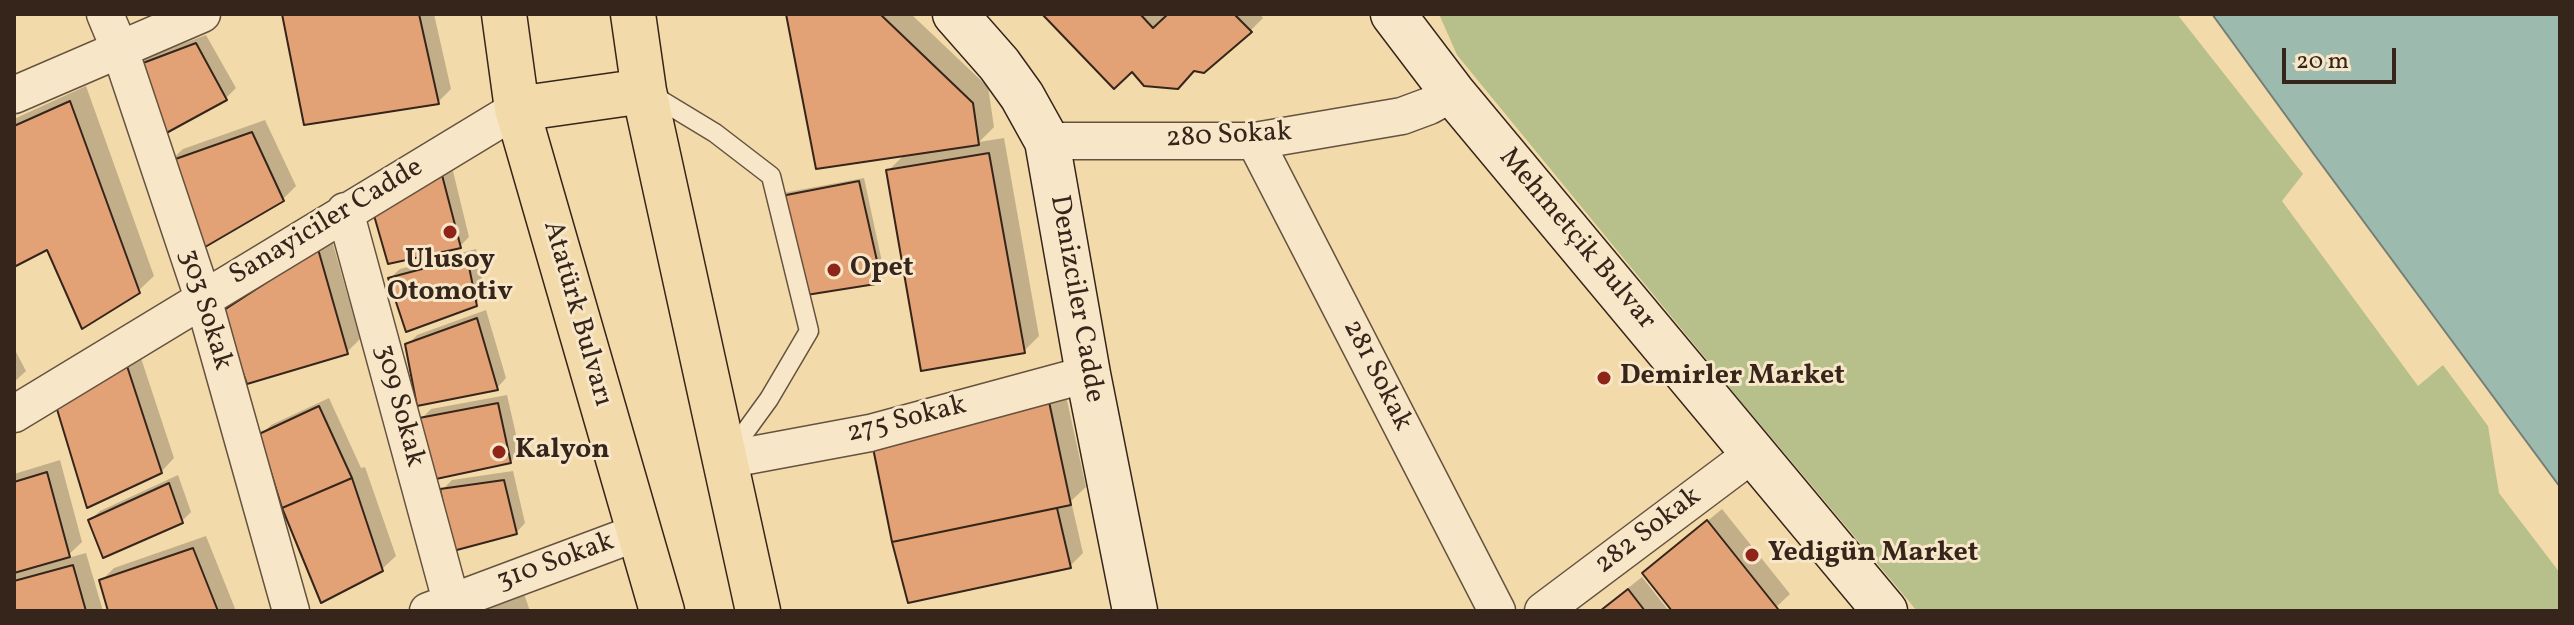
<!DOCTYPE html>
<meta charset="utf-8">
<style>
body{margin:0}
#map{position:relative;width:2574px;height:625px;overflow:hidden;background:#f3daaa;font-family:Vollkorn,serif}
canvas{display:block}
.frame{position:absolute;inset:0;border:16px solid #36251b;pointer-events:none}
.scale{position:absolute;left:2282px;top:48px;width:114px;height:36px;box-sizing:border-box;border:4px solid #36251b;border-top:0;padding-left:10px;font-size:24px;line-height:28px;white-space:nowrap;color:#36251b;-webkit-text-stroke:6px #f7e7c8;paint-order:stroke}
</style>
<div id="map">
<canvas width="2574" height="625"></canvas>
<div class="frame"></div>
<div class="scale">20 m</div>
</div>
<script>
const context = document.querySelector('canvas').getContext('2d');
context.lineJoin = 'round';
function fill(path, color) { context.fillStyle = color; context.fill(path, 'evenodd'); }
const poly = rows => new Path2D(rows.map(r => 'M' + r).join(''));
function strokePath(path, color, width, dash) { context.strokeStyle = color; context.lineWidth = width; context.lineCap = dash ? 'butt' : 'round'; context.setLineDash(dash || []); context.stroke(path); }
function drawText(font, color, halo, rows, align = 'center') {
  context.font = font + ' Vollkorn,serif'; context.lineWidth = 6; context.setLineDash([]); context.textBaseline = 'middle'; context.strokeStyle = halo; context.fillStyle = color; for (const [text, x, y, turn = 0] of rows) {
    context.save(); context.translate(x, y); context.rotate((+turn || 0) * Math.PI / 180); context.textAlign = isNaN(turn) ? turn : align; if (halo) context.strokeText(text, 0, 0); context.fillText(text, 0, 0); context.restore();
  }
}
fill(poly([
 [1439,14,2177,14,2303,174,2282,201,2418,386,2443,365,2488,426,2499,493,2560,573,2560,611,1917,611,1729,387,1457,55]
]), '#b7c08b');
const water = poly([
 [2212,14,2560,14,2560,487,2316,157,2212,14]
]);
fill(water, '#9dbaaf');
strokePath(water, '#747e74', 2);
fill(poly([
 [285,14,434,14,451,89,438,102],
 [788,14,911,14,988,87,994,127,979,142,1004,138,1039,336,1024,351,888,171,905,154],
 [1045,14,1166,14,1168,16,1170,14,1260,14,1263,18,1250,31,1132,69],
 [206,35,236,88,226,98,160,134,138,67,147,57],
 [86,86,154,276,138,291,48,247,14,264,14,119],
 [265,120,296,186,283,199,169,162,183,149],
 [452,167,469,237,460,246,373,206],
 [864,178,885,276,881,281,802,294,783,193],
 [331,237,360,339,347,352,223,312,236,299],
 [476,249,485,294,475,304,390,278,400,269],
 [486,310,506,378,497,388,407,345,417,335],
 [14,348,26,371,14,382],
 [140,355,174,458,161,472,58,407],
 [1063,382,1086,487,1071,501,1083,553,1070,566,909,600,894,541],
 [507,395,520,452,510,462,422,418,431,409],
 [329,398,361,468,365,467,396,556,382,569,261,435,271,425],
 [60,460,82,542,64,559,86,553,103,611,14,611,14,474],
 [513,471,525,523,516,533,442,490,452,480],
 [178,475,191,512,182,521,90,520,100,511],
 [1722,509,1790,594,1772,611,1675,611,1644,573],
 [206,536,236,611,110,611,101,581,114,568],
 [1642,577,1669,611,1599,611],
 [524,594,530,611,472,611]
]), '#0003');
const building = poly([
 [282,14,419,14,439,104,304,125,282,14],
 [786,14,880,14,973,103,979,145,816,169,786,14],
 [1042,14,1140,14,1153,28,1168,14,1234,14,1252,32,1204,73,1194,71,1178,89,1144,86,1132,72,1114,89,1042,14],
 [196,43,227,100,159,137,135,66,196,43],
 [70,101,140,293,82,329,47,250,14,267,14,126,70,101],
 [252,132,284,201,200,250,167,162,252,132],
 [989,153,1025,353,921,371,886,170,989,153],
 [442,175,461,248,388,264,371,205,442,175],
 [859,181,882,283,800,296,776,197,859,181],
 [318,249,348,354,247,384,221,312,318,249],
 [467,257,477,306,406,332,388,278,467,257],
 [477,318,498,390,417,406,405,344,477,318],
 [127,366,162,473,87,508,56,406,127,366],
 [1048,397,1071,505,892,542,870,433,1048,397],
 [498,403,511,463,436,479,419,418,498,403],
 [319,406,352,478,282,508,259,434,319,406],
 [47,472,70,557,14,573,14,482,47,472],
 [352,478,383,571,321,603,282,508,352,478],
 [504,480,517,534,453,551,440,489,504,480],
 [169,483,183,523,103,558,88,520,169,483],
 [1057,508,1071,568,908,603,892,542,1057,508],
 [1707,520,1778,609,1775,611,1672,611,1642,573,1707,520],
 [193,548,218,611,108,611,99,580,193,548],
 [73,565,86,611,14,611,14,581,73,565],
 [1628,589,1645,611,1600,611,1628,589]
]);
fill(building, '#e2a276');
strokePath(building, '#36251b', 2);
const lane = poly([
 [649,93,715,133,771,176,809,331,769,399,729,454]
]);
const street = poly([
 [105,14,120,50,203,298,291,611],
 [14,95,202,14],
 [1047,141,1255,141,1402,116,1429,106,1453,93],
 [1255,141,1497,611],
 [345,211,451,601],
 [14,414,517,109],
 [725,460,870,433,1088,374],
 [428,611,639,532],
 [1543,611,1755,452]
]);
const secondary = poly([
 [955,14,999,64,1022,96,1047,141,1088,374,1135,611],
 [1393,14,1453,93,1885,611]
]);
const highway = poly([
 [504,14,517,109,662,611],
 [633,14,644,91,758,611],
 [517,109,644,91]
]);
strokePath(lane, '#65523f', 21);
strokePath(street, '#65523f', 39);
strokePath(secondary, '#36251b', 47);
strokePath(highway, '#36251b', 47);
strokePath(lane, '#f7e7c8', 18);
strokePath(street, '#f7e7c8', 36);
strokePath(secondary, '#f7e7c8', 44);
strokePath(highway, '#f3daaa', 44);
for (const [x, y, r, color] of [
 [450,232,8,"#8f2418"],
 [834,270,8,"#8f2418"],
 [1604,378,8,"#8f2418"],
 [499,452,8,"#8f2418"],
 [1752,555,8,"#8f2418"]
]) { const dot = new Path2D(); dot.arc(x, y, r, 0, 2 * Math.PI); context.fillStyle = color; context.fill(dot); strokePath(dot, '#f7e7c8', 3); }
drawText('28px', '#36251b', '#f7e7c8', [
 ["280 Sokak",1229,137,-3],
 ["Sanayiciler Cadde",327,223,-31],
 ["Mehmetçik Bulvar",1576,240,50],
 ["Denizciler Cadde",1075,299,80],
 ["303 Sokak",204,310,73],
 ["Atatürk Bulvarı",576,314,74],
 ["281 Sokak",1376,376,63],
 ["309 Sokak",398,406,75],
 ["275 Sokak",907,421,-14],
 ["282 Sokak",1649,532,-37],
 ["310 Sokak",556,563,-20]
]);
drawText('bold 28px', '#36251b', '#f7e7c8', [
 ["Ulusoy",450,262,"center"],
 ["Otomotiv",450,294,"center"],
 ["Opet",850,270],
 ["Demirler Market",1620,378],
 ["Kalyon",515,452],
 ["Yedigün Market",1768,555]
], 'left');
</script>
